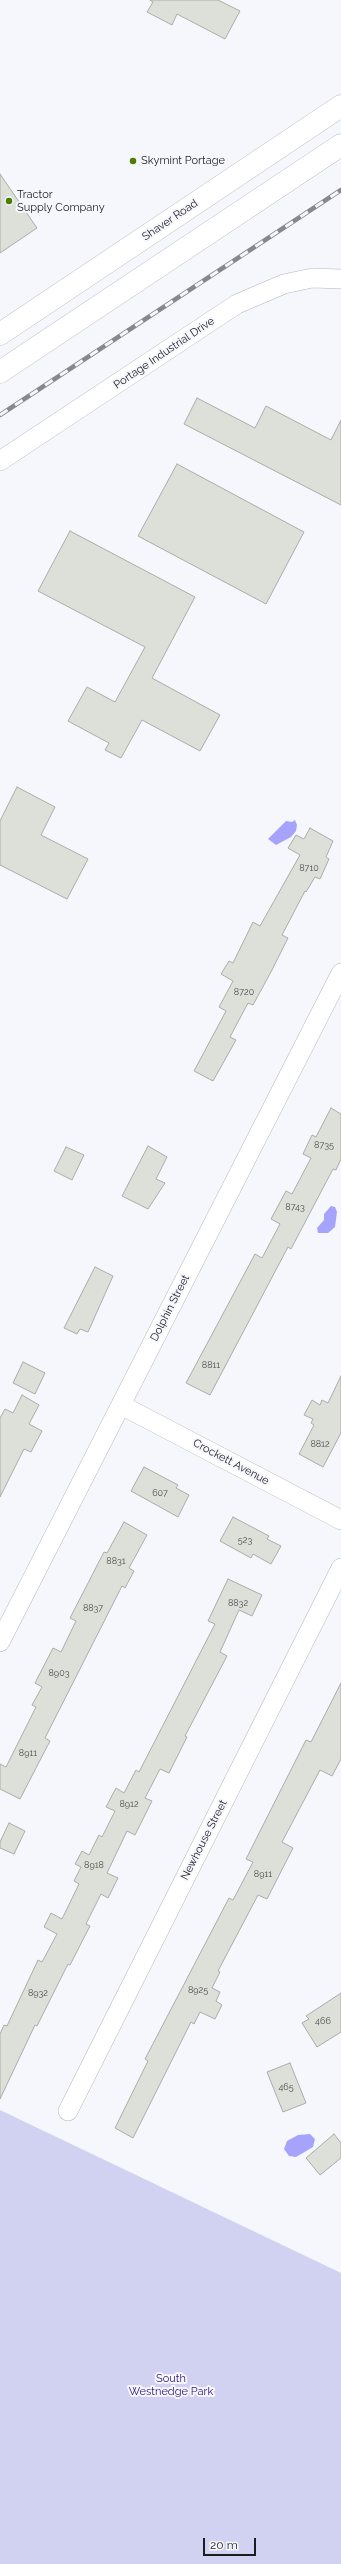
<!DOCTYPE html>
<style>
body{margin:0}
#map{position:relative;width:341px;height:2564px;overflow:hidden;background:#f6f6fd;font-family:Raleway,sans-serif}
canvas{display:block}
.scale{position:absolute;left:203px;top:2538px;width:53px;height:18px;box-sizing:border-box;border:2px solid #1d1d20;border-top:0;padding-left:5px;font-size:12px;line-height:14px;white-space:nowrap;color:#1d1d20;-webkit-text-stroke:3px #f6f6fd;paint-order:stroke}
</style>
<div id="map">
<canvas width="341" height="2564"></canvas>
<div class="scale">20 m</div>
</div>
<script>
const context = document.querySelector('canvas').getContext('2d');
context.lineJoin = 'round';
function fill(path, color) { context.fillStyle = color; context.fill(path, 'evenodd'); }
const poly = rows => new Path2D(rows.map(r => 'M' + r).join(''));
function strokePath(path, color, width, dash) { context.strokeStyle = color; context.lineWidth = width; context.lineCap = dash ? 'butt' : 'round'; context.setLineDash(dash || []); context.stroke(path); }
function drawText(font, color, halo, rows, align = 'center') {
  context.font = font + ' Raleway,sans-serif'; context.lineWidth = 4; context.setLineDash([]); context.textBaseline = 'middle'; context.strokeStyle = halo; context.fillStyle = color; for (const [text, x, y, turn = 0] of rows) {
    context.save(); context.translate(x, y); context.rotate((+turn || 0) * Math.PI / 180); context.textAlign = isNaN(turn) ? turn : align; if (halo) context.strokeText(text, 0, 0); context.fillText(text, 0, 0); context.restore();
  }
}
fill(poly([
 [0,2110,341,2273,341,2564,0,2564]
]), '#d1d1f2');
fill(poly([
 [295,820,297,825,296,831,291,837,276,845,268,839,286,821,292,822],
 [331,1206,335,1207,337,1212,335,1227,328,1233,318,1233,317,1228,324,1220,324,1214],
 [310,2134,315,2139,313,2147,296,2157,289,2156,284,2149,287,2141,298,2135]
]), '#a6a3fc');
const building = poly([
 [150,0,218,0,240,11,225,39,177,14,172,25,147,12,153,2,150,0],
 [0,174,37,228,0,253,0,174],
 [197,398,255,428,266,406,331,440,341,420,341,505,184,424,197,398],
 [177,464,304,532,266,604,138,536,177,464],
 [70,531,195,597,152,678,220,715,200,751,142,720,121,758,105,750,109,743,68,721,87,687,115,702,145,647,38,591,70,531],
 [17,787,55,807,41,835,88,859,67,899,0,865,0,821,17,787],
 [310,828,333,841,326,857,329,859,320,879,315,877,306,892,305,891,282,935,288,938,272,970,253,1005,248,1003,230,1037,236,1040,213,1081,194,1071,226,1011,219,1007,233,981,221,974,229,961,233,963,253,922,260,926,300,855,288,848,296,835,304,839,310,828],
 [331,1108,341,1114,341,1159,336,1170,333,1169,291,1249,288,1247,210,1395,186,1383,255,1254,262,1258,280,1224,271,1219,286,1191,292,1194,311,1158,303,1154,312,1135,316,1137,331,1108],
 [148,1146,167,1157,156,1179,165,1183,148,1209,122,1196,148,1146],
 [66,1147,84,1155,72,1180,54,1171,66,1147],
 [95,1267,113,1276,88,1332,80,1329,77,1334,64,1328,95,1267],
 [23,1362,45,1373,35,1394,13,1383,23,1362],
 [341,1376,341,1433,323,1467,299,1454,314,1425,311,1423,313,1419,304,1415,312,1400,320,1405,322,1400,328,1403,341,1376],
 [22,1395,39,1405,29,1424,42,1431,31,1452,24,1449,0,1497,0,1418,5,1409,13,1413,22,1395],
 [144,1467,178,1485,176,1488,189,1495,178,1517,131,1491,144,1467],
 [233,1517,269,1536,267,1539,281,1546,271,1564,253,1554,251,1558,220,1541,233,1517],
 [124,1522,147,1535,129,1568,134,1571,125,1588,122,1586,45,1738,50,1741,20,1799,0,1789,0,1764,6,1767,36,1707,32,1705,42,1687,35,1683,53,1648,61,1652,76,1621,70,1618,104,1552,107,1553,124,1522],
 [228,1579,262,1595,252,1616,239,1610,220,1652,227,1656,185,1736,187,1737,169,1773,160,1769,145,1798,152,1801,135,1835,127,1831,107,1873,118,1878,108,1898,101,1894,86,1924,90,1926,70,1965,68,1964,37,2026,35,2025,0,2099,0,2034,4,2025,7,2026,38,1960,42,1962,57,1934,44,1927,51,1913,62,1919,79,1884,74,1881,81,1867,75,1864,82,1851,89,1855,99,1835,102,1837,115,1811,106,1807,116,1788,124,1793,136,1770,139,1772,215,1624,208,1621,228,1579],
 [341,1683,341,1759,332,1776,320,1770,282,1842,293,1848,267,1899,258,1895,218,1971,220,1972,212,1988,220,1992,216,2001,222,2005,215,2019,200,2012,194,2024,191,2022,133,2138,115,2128,148,2061,145,2059,229,1898,233,1900,253,1862,246,1859,306,1740,311,1742,341,1683],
 [9,1823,25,1831,14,1854,0,1848,0,1842,9,1823],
 [341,1993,341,2032,317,2047,302,2023,309,2019,306,2016,341,1993],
 [290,2063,306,2103,283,2112,267,2072,290,2063],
 [334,2134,341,2143,341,2158,320,2175,306,2158,334,2134]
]);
fill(building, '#dce0d9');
strokePath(building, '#a9ada7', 1);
const minor = poly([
 [0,461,237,304,284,284,312,278,341,279],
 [121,1405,341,1520],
 [0,1642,341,973],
 [68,2111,341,1568]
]);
const major = poly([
 [0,334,341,106],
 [0,372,341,145]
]);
strokePath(minor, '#b6b6bd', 20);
strokePath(major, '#b6b6bd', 23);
strokePath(minor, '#fff', 19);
strokePath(major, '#fff', 22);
const rail = poly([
 [0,415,341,190]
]);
strokePath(rail, '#88888c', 4.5);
strokePath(rail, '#f6f6fd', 3, [9]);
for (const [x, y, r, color] of [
 [133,161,4,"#4e7d04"],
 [9,201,4,"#4e7d04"]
]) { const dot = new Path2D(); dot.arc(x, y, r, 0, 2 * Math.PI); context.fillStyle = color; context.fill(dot); strokePath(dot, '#f6f6fd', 1.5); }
drawText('9px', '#4d4e4e', null, [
 ["8710",309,868],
 ["8720",244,992],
 ["8735",324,1145],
 ["8743",295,1207],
 ["8811",211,1365],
 ["8812",320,1444],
 ["607",160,1493],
 ["523",245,1540],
 ["8831",116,1561],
 ["8832",238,1603],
 ["8837",93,1608],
 ["8903",59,1673],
 ["8911",28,1753],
 ["8912",129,1804],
 ["8918",94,1865],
 ["8911",263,1874],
 ["8925",198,1990],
 ["8932",38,1993],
 ["466",323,2021],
 ["465",286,2087]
]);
drawText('11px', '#1d1d20', '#f6f6fd', [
 ["Skymint Portage",141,161],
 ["Tractor",17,195],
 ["Supply Company",17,208]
], 'left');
drawText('11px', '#1d1d20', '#f6f6fd', [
 ["Shaver Road",170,220,-34],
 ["Portage Industrial Drive",164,353,-34],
 ["Dolphin Street",170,1308,-63],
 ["Crockett Avenue",231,1462,28],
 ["Newhouse Street",204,1840,-63]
]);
drawText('11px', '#2f157b', '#f6f6fd', [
 ["South",171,2379],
 ["Westnedge Park",171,2392]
]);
</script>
